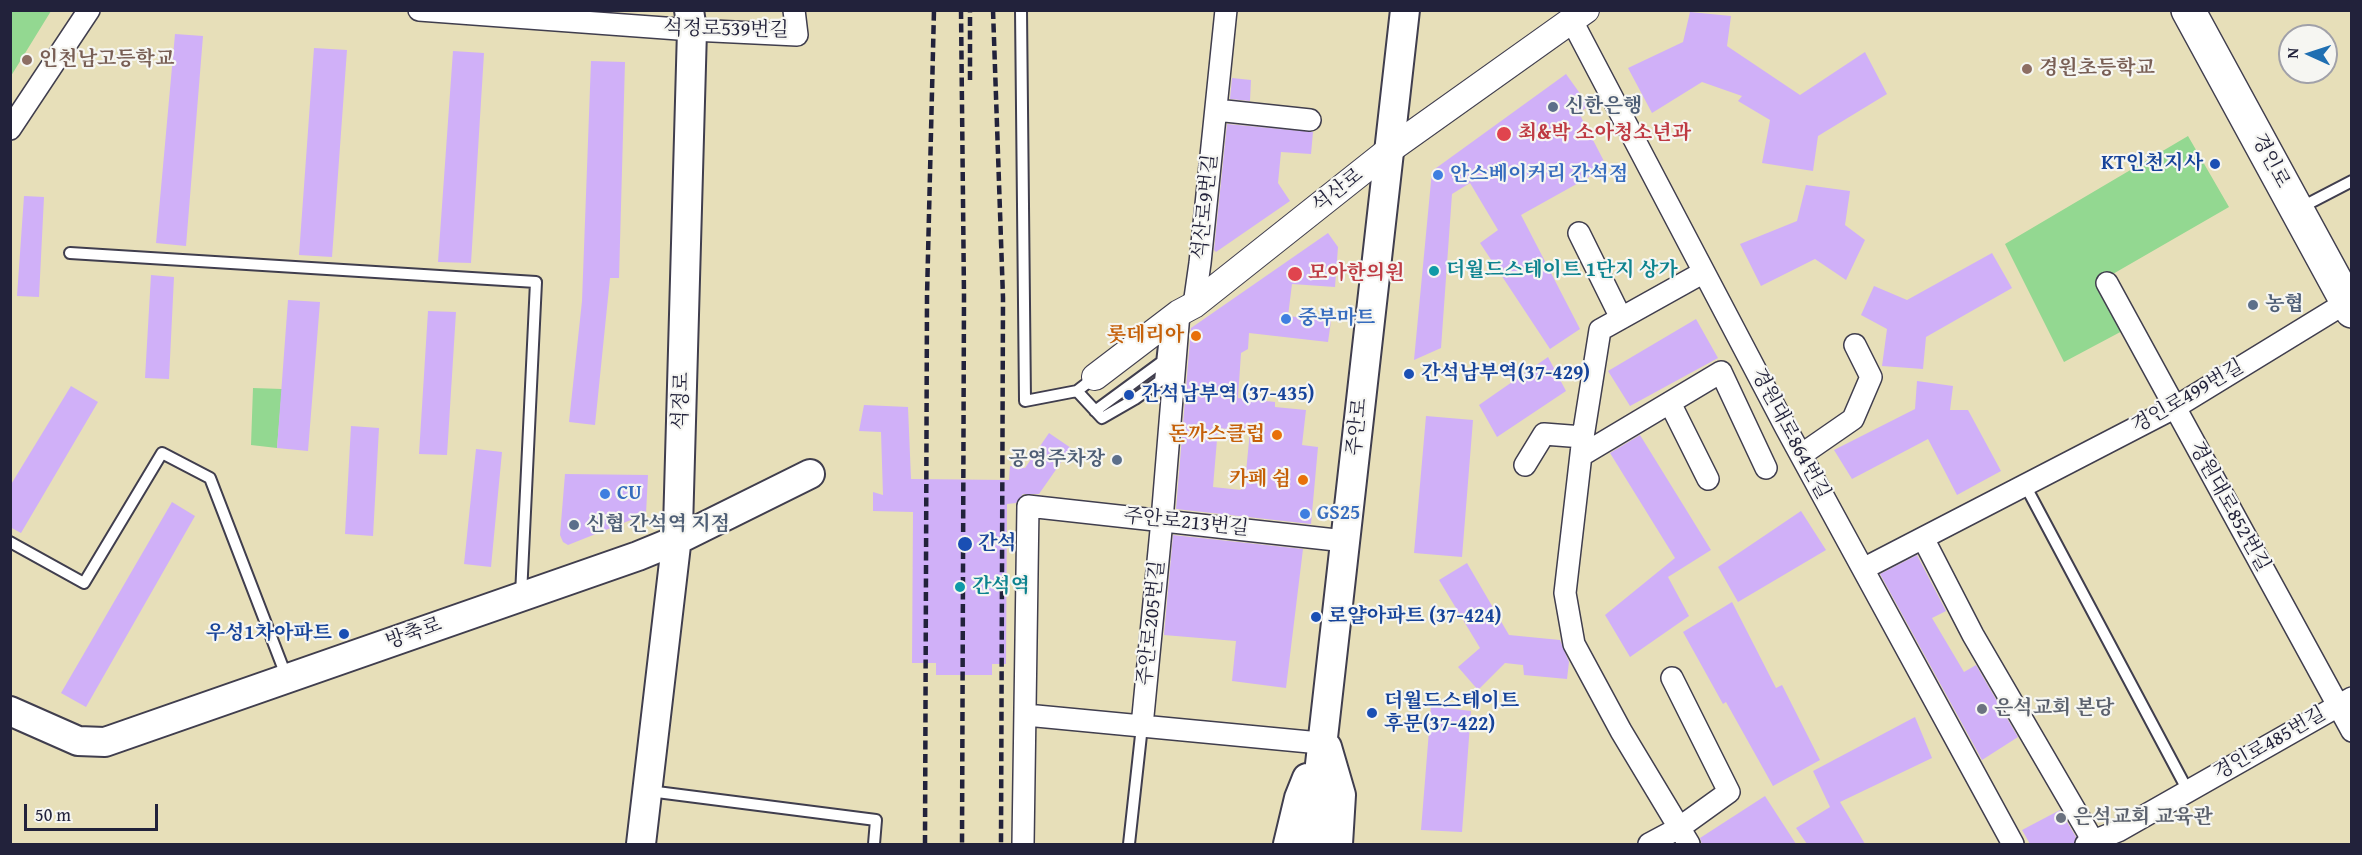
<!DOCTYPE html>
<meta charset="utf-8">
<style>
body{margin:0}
#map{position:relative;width:2362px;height:855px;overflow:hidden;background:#e7dfb9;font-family:"Gentium Book Plus",serif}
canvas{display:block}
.frame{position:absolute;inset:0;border:12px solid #22223b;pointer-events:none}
.north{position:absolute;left:2278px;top:24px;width:60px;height:60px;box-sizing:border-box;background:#f6f6f2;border:2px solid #a1a1a9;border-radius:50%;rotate:273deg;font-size:16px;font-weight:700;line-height:24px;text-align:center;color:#22223b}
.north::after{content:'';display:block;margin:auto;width:21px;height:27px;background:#1f6fb2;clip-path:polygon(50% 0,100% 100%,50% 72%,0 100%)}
.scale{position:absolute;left:24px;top:804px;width:134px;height:27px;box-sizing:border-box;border:3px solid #22223b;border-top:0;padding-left:8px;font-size:18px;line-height:21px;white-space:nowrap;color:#22223b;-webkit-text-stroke:4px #f6f6f2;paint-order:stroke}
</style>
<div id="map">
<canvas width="2362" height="855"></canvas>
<div class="frame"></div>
<div class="north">N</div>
<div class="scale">50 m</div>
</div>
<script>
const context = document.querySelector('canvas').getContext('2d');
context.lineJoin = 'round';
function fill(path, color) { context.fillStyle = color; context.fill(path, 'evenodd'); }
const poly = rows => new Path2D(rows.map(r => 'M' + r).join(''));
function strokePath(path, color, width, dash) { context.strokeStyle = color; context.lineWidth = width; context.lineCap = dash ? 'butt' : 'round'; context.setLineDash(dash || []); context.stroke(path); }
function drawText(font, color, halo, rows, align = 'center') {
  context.font = font + ' "Gentium Book Plus","Noto Serif KR",serif'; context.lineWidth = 4.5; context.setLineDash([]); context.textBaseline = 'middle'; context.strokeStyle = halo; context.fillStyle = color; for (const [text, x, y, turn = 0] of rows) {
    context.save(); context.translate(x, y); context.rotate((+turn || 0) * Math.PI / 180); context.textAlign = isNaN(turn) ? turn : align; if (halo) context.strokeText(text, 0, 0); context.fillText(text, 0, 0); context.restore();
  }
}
fill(poly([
 [11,10,51,11,11,76,10,11],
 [2188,136,2229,207,2099,282,2126,329,2064,362,2005,244],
 [253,388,282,389,277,448,251,445]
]), '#93d891');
fill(poly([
 [1690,12,1731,16,1727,46,1800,95,1865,52,1887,94,1818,136,1813,171,1762,163,1770,120,1738,101,1742,96,1702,82,1652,113,1628,68,1683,42],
 [175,34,203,36,186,246,156,243],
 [314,48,347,50,332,257,299,255],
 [453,51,484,53,471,263,438,262],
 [591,61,625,62,619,278,610,278,595,425,569,422,582,301],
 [1566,74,1589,106,1579,113,1607,167,1521,215,1580,329,1550,349,1480,243,1498,230,1470,183,1452,194,1441,348,1414,360,1432,171],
 [1232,78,1251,80,1250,101,1230,99],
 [1227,124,1313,132,1311,154,1281,152,1278,183,1290,201,1216,252,1214,250],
 [1806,185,1850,191,1845,225,1865,240,1846,280,1815,259,1761,286,1740,244,1797,221],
 [24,196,44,197,39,297,17,296],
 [1328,233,1338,247,1335,287,1292,284,1288,316,1331,321,1328,342,1249,333,1248,349,1241,353,1238,398,1275,402,1275,407,1306,410,1302,445,1318,447,1311,524,1176,509,1191,328],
 [1218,428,1250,431,1246,472,1243,472,1241,490,1213,487],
 [1992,253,2012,288,1926,337,1923,369,1882,366,1887,329,1861,315,1874,286,1907,300],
 [151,275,174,277,169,379,145,378],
 [288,300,320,302,308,451,277,448],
 [428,311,456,312,447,455,419,454],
 [1696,319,1718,358,1630,406,1608,371],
 [1548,357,1566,391,1497,437,1479,405],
 [1917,381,1953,386,1950,410,1968,410,2001,471,1957,495,1928,439,1852,479,1834,450,1915,409],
 [71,386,98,402,21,533,10,527,10,486],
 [864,405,908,407,911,479,1009,480,1010,466,1025,468,1049,433,1071,448,1039,494,1023,494,1016,503,1007,504,1006,664,992,664,992,675,936,675,936,663,912,663,913,512,873,511,873,492,883,495,881,432,859,431],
 [1426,416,1473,420,1462,557,1414,553],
 [351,426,379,428,373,536,345,534],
 [1640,435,1711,550,1668,577,1689,616,1630,657,1605,615,1675,558,1610,453],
 [476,449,502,452,491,567,464,564],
 [565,474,648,475,646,514,568,545,563,542,560,535],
 [172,502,195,516,86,707,61,693],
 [1801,511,1826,550,1738,602,1718,567],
 [1173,535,1303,549,1286,688,1232,681,1236,641,1164,635],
 [1917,555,1946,611,1932,618,1964,672,1976,665,2018,737,1982,760,1880,574],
 [1467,563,1509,635,1560,640,1569,662,1567,679,1524,675,1523,665,1505,663,1478,690,1458,667,1480,648,1439,580],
 [1732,602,1776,688,1782,685,1820,760,1773,786,1726,702,1723,704,1683,632],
 [1431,706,1471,711,1462,832,1421,830],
 [1915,717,1932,758,1840,802,1865,844,1807,844,1796,828,1830,807,1813,771],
 [1765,796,1796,844,1702,844,1700,838],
 [2060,810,2076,837,2074,844,2030,844,2022,830]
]), '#d0b0f8');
const service = poly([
 [1021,10,1025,401,1077,391],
 [2300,208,2352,181],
 [70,253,536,282,521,595],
 [1095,377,1077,391,1102,418,1135,399,1160,381,1166,327],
 [1095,411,1163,361],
 [2025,485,2188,791],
 [10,542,84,583,162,453,210,478,287,678],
 [649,791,876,820,874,844],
 [1129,844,1142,726]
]);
const minor = poly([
 [419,10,692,30,797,35,794,10],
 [1572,21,1786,428,2013,844],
 [1216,110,1310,120],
 [10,129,89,10],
 [1579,233,1621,318],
 [2107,283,2352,731],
 [1194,305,1200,263,1226,10],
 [1670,403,1708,479],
 [1582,455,1721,372,1766,468],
 [1801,455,1853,419,1871,377,1855,345],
 [1525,465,1544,434,1583,437],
 [1923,538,1973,635,2093,841],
 [1863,569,2174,408,2347,302],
 [1026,715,1320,743],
 [1142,726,1162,520,1179,313],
 [1023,844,1028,506,1345,541],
 [1649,844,1679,828,1729,792,1672,678],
 [1689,844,1621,731,1574,644,1565,593,1583,437,1600,330,1704,272],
 [2086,844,2118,831,2352,698]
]);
const tertiary = poly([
 [1095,377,1179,313,1194,305,1388,151,1586,10]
]);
const secondary = poly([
 [10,711,78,741,105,742,638,556,677,540,810,474],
 [1327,747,1341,795,1338,844],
 [641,844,678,528,692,30,689,10],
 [1288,844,1299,798,1307,778],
 [1311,844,1405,10]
]);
const primary = poly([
 [2188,10,2352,311]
]);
strokePath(service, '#403e4e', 14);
strokePath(minor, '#403e4e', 24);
strokePath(tertiary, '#403e4e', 28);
strokePath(secondary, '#403e4e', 32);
strokePath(primary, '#403e4e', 36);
strokePath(service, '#fff', 10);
strokePath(minor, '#fff', 21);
strokePath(tertiary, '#fff', 26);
strokePath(secondary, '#fff', 28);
strokePath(primary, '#fff', 33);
strokePath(poly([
 [961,10,964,296,962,844],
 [993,10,1003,298,1001,844],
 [970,80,970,10],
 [925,844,927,296,934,10]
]), '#22223b', 4.5, [9, 4.5]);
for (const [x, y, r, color] of [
 [27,60,6,"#8d6e63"],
 [2027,69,6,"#8d6e63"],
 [1553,107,6,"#5c6f8a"],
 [1504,134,8,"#e0444e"],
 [2215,164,6,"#1a4fb4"],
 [1438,175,6,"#3f7fe0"],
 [1434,271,6,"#0f9aa8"],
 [1295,274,8,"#e0444e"],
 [2253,305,6,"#5c6f8a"],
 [1286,319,6,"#3f7fe0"],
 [1196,336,6,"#e8710a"],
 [1409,374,6,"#1a4fb4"],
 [1129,395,6,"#1a4fb4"],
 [1277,435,6,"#e8710a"],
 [1117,460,6,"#5c6f8a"],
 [1303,480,6,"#e8710a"],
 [605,494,6,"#3f7fe0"],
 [1305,514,6,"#3f7fe0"],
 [574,525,6,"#5c6f8a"],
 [965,544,8,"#1a4fb4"],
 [960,587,6,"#0f9aa8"],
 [1316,617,6,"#1a4fb4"],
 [344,634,6,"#1a4fb4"],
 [1982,709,6,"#6b7280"],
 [1372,713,6,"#1a4fb4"],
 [2061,818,6,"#6b7280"]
]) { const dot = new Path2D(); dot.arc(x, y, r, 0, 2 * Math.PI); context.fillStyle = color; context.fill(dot); strokePath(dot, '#f6f6f2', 2); }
drawText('20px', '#22223b', '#f6f6f2', [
 ["석정로539번길",726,30,1],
 ["경인로",2270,161,62],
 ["석산로",1338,191,-38],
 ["석산로9번길",1206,207,-84],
 ["경인로499번길",2188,397,-30],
 ["석정로",682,401,-88],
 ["주안로",1358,427,-84],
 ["경원대로864번길",1790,434,62],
 ["경원대로852번길",2229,507,61],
 ["주안로213번길",1186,523,6],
 ["주안로205번길",1152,623,-84],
 ["방축로",414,634,-19],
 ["경인로485번길",2270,744,-30]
]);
drawText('bold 20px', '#785e54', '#f6f6f2', [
 ["인천남고등학교",39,60],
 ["경원초등학교",2039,69]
], 'left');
drawText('bold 20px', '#4e5e75', '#f6f6f2', [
 ["신한은행",1565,107],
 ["농협",2265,305],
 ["공영주차장",1105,460,"right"],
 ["신협 간석역 지점",586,525]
], 'left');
drawText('bold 20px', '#be3a42', '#f6f6f2', [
 ["최&박 소아청소년과",1518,134],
 ["모아한의원",1308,274]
], 'left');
drawText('bold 20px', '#164399', '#f6f6f2', [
 ["KT인천지사",2203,164,"right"],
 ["간석남부역(37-429)",1421,374],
 ["간석남부역 (37-435)",1141,395],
 ["간석",978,544],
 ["로얄아파트 (37-424)",1328,617],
 ["우성1차아파트",332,634,"right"],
 ["더월드스테이트",1384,702],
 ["후문(37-422)",1384,725]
], 'left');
drawText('bold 20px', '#366cbe', '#f6f6f2', [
 ["안스베이커리 간석점",1450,175],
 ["중부마트",1298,319],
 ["CU",617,494],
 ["GS25",1317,514]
], 'left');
drawText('bold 20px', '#0d838f', '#f6f6f2', [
 ["더월드스테이트 1단지 상가",1446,271],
 ["간석역",972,587]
], 'left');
drawText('bold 20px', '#c56008', '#f6f6f2', [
 ["롯데리아",1184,336],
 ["돈까스클럽",1265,435],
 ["카페 쉼",1291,480]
], 'right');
drawText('bold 20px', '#5b616d', '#f6f6f2', [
 ["은석교회 본당",1994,709],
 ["은석교회 교육관",2073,818]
], 'left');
</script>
